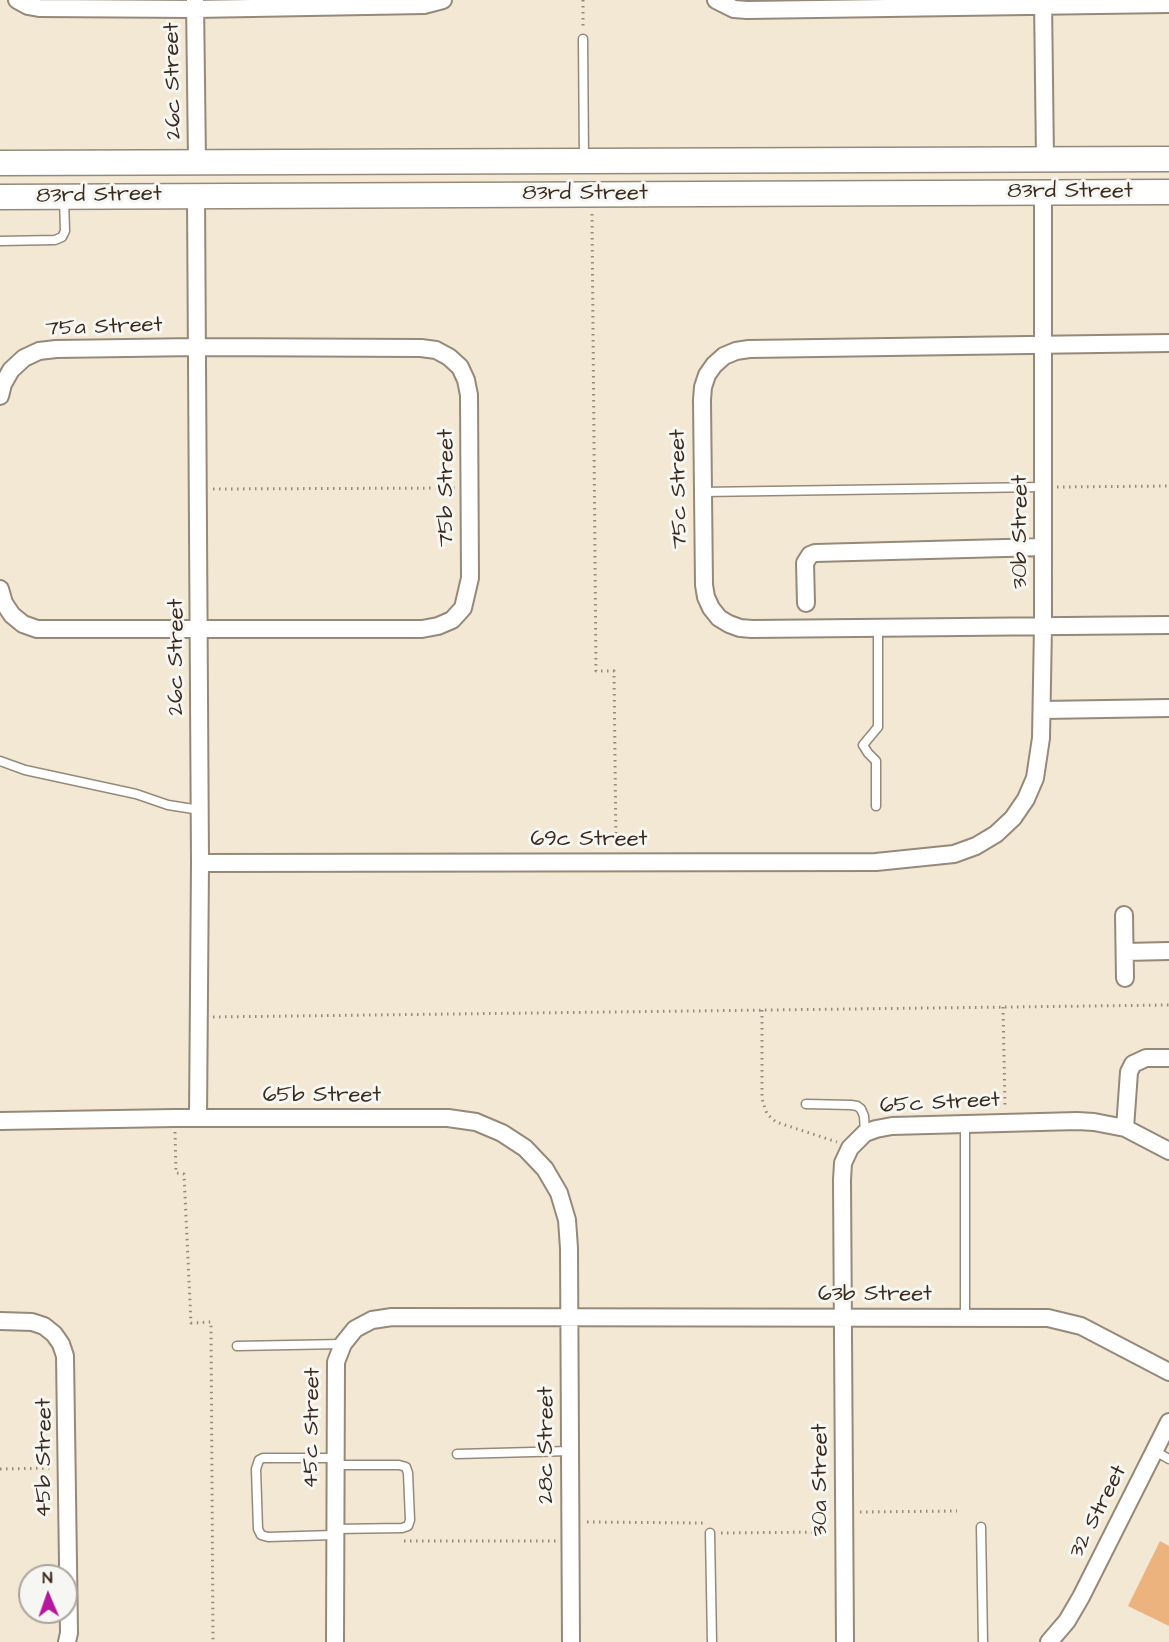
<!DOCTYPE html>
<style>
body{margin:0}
#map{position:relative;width:1169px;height:1642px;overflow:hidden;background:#f2e8d4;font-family:"Architects Daughter",sans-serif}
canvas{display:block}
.north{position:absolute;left:18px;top:1564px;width:60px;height:60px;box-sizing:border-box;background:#f6f6f2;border:2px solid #aba49d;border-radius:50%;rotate:358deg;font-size:16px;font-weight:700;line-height:24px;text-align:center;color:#3b2a1e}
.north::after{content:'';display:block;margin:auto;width:21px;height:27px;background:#b5179e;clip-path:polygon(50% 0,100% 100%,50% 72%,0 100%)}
</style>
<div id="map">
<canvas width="1169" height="1642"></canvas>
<div class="north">N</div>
</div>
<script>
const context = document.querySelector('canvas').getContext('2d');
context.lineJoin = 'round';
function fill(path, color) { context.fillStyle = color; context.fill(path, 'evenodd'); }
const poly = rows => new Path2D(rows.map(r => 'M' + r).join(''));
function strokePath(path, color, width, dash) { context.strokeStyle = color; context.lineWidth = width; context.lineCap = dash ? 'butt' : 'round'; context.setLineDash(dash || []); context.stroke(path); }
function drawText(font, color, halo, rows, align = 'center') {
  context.font = font + ' "Architects Daughter",sans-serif'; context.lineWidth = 6; context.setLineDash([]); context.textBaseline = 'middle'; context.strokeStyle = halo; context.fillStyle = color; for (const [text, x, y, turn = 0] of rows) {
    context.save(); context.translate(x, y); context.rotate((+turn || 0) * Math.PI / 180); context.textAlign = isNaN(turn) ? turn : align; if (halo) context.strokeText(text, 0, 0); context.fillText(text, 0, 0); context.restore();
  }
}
fill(poly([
 [1160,1541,1169,1546,1169,1626,1128,1606]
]), '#edb37e');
const lane = poly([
 [583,39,584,160],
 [0,241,55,240,62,237,65,231,64,199],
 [702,492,1043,487],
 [0,761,25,770,136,794,168,805,200,810],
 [876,806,876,761,868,753,863,745,878,727,878,628],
 [806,1104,851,1105,857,1106,861,1109,864,1116,865,1133],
 [965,1124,965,1318],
 [237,1346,343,1344],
 [1155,1451,1169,1459],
 [457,1454,570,1451],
 [334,1465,399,1465,406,1467,408,1473,410,1520,408,1526,402,1528,335,1529],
 [981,1527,983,1642],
 [710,1533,712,1642],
 [334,1535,268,1537,261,1535,258,1529,256,1469,259,1460,263,1458,334,1458]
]);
const street = poly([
 [17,0,28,6,39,8,195,9,424,5,443,0],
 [195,0,197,162],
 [716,0,734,9,747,10,1169,4],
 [1043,0,1045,159],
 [196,195,200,863,198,1118],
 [1169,343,749,349,736,351,724,356,714,365,707,375,703,387,702,400,704,585,706,597,711,608,719,618,729,624,740,628,752,629,1169,625],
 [0,396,3,384,11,370,24,358,39,351,56,349,197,347,421,348,436,350,449,357,460,367,466,380,469,395,470,578,463,608,452,620,438,626,422,629,37,629,23,624,12,615,4,603,0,589],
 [806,603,805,563,810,555,815,553,1043,547],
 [1042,710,1169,708],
 [200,863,876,862,954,854,976,846,996,834,1013,818,1026,799,1035,778,1041,738,1043,626,1043,192],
 [1124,915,1125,978],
 [1125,952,1169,951],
 [0,1121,174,1118,448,1118,476,1122,502,1133,525,1148,545,1169,559,1193,567,1220,569,1248,571,1642],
 [1125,1128,1129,1072,1133,1064,1146,1058,1169,1058],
 [0,1321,32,1322,44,1326,54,1334,61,1344,65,1356,69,1633,67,1642],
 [335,1642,336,1362,343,1344,355,1329,372,1320,392,1317,1048,1318,1081,1326,1169,1372],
 [845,1642,842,1180,843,1163,850,1148,865,1133,876,1129,892,1126,1077,1121,1094,1122,1125,1128,1169,1151],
 [1049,1642,1067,1621,1081,1597,1169,1422]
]);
const secondary = poly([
 [0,163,1169,159],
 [0,197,1169,192]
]);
strokePath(lane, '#968979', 11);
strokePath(street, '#968979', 20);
strokePath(secondary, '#968979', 27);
strokePath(poly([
 [583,0,583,28],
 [592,214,596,671,614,671,616,846],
 [1057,487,1169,486],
 [213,489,455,488],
 [1003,1007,1005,1106],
 [762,1010,762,1099,767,1114,776,1122,837,1142],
 [213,1017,1169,1005],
 [175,1132,176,1173,184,1174,191,1323,211,1322,213,1642],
 [0,1469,52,1468],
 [860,1512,957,1511],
 [587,1522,703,1523],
 [721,1533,829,1532],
 [404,1541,556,1541]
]), '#968979', 3, [1.5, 4.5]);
strokePath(lane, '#fff', 8);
strokePath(street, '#fff', 16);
strokePath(secondary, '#fff', 24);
drawText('22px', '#3b2a1e', '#f6f6f2', [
 ["26c Street",174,81,-91],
 ["83rd Street",1070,192],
 ["83rd Street",585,194],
 ["83rd Street",99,196,-1],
 ["75a Street",104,328,-2],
 ["75b Street",447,488,-90],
 ["75c Street",680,489,-91],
 ["30b Street",1021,532,-90],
 ["26c Street",177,657,-90],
 ["69c Street",589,840],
 ["65b Street",322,1096],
 ["65c Street",940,1104,-3],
 ["63b Street",875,1295],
 ["45c Street",313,1428,-89],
 ["28c Street",547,1445,-90],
 ["45b Street",45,1458,-90],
 ["30a Street",821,1480,-90],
 ["32 Street",1099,1512,-63]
]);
</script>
